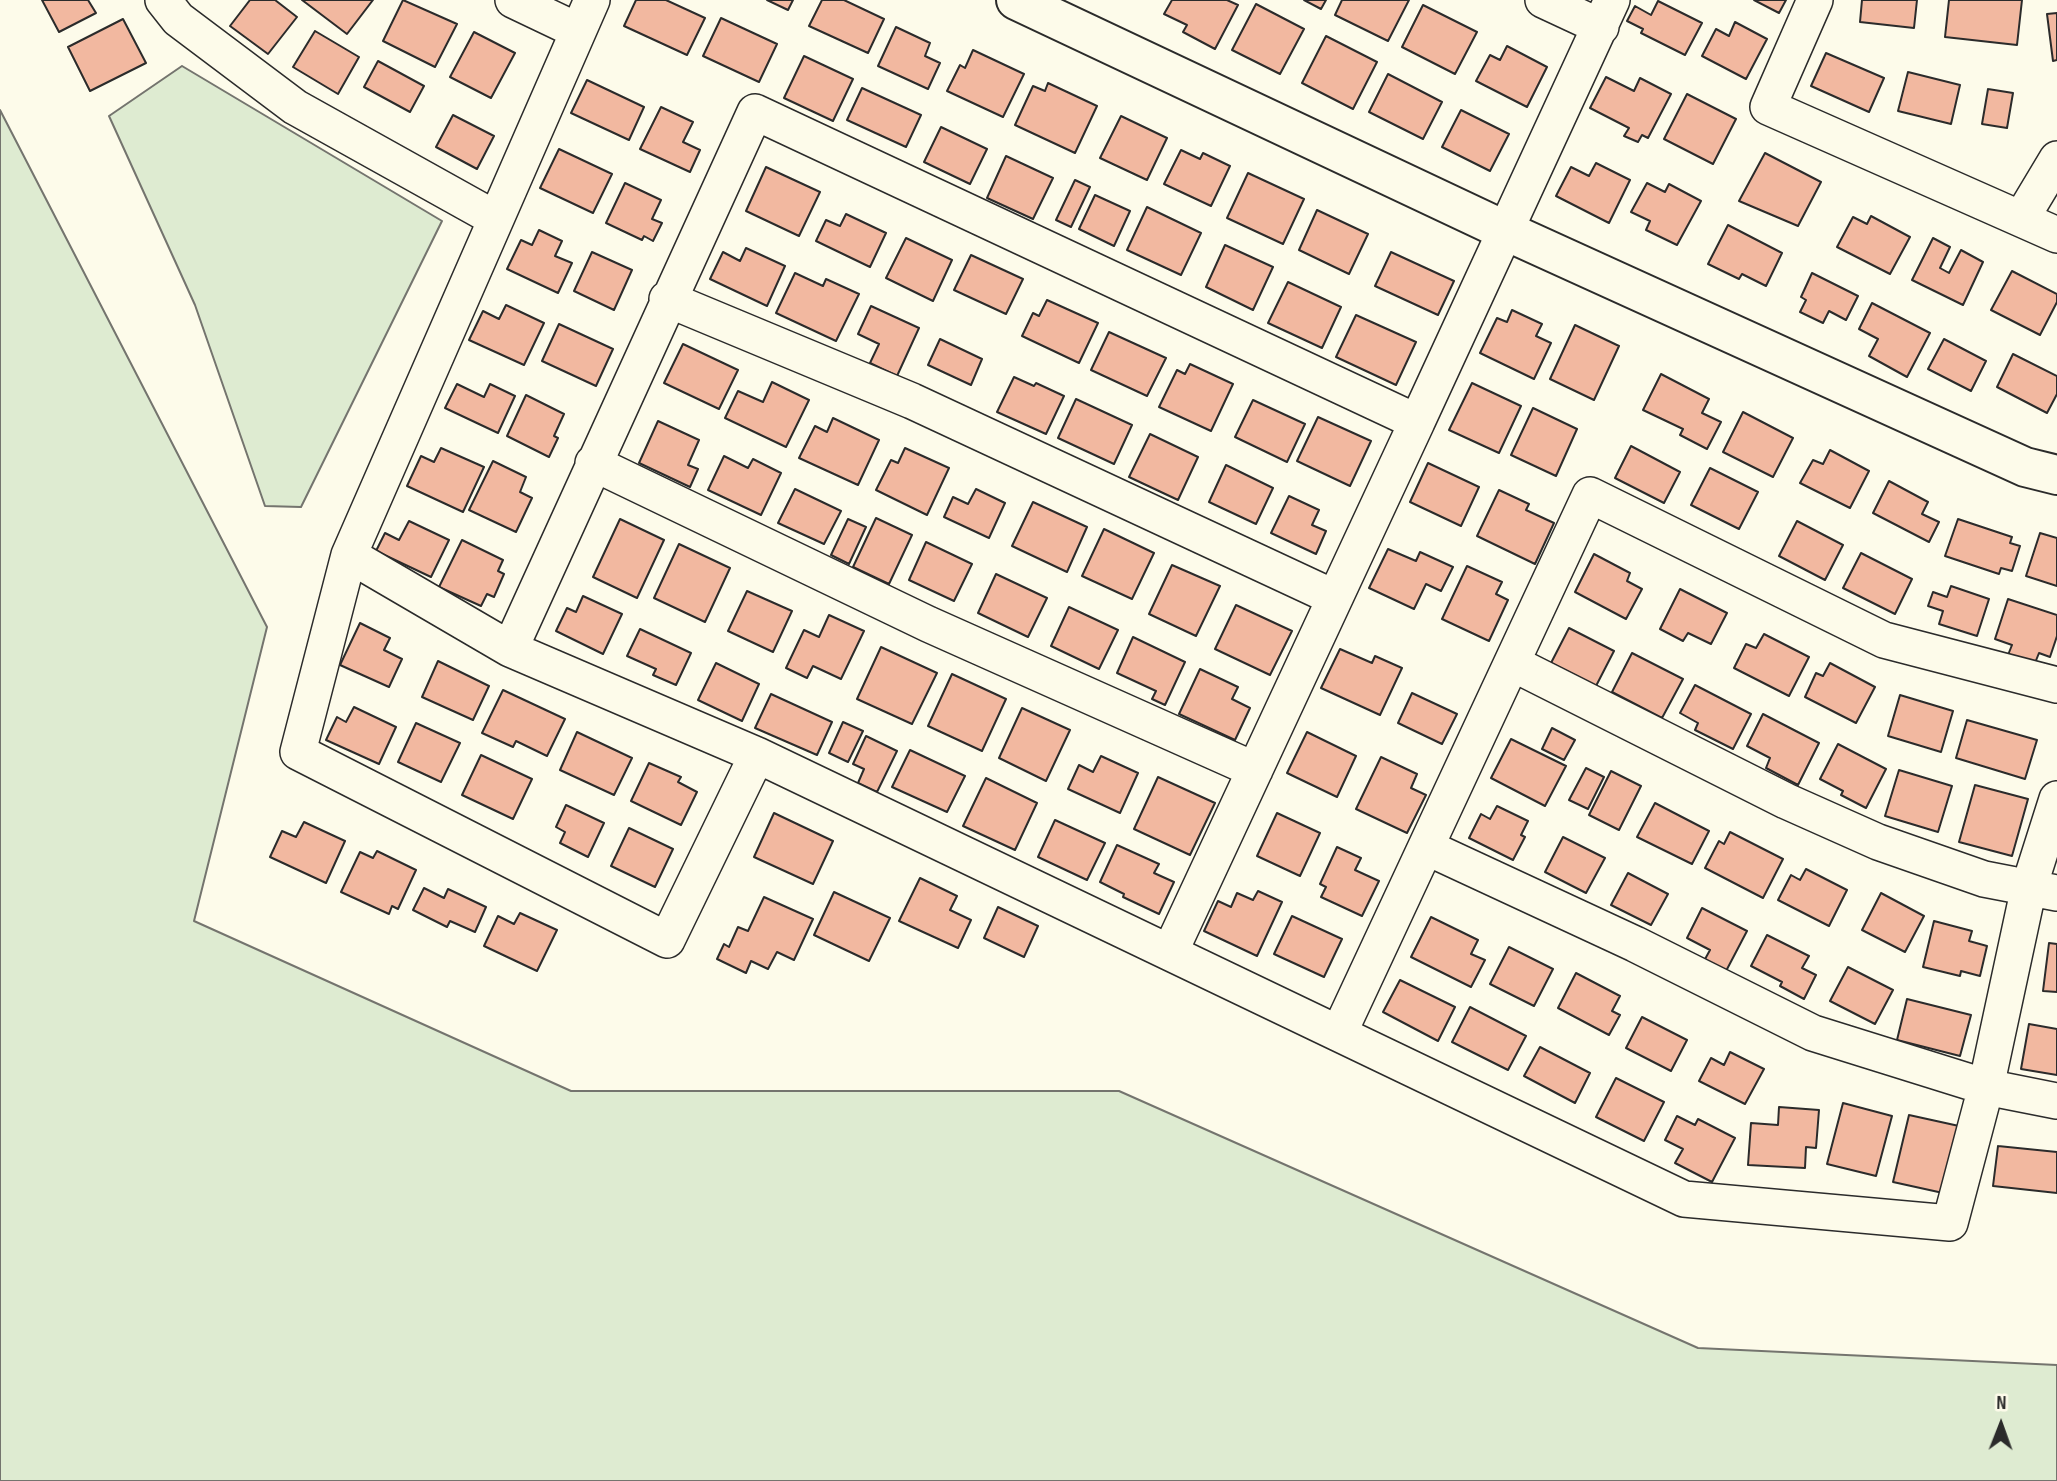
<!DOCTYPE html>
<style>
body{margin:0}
#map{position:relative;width:2057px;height:1481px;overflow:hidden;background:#fdfbea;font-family:"Sofia Sans Condensed",sans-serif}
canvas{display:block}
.north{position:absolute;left:1966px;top:1390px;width:70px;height:70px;-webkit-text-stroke:5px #fdfbea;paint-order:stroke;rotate:1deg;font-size:19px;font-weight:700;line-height:28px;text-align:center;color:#2b2b2b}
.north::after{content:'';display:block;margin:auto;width:24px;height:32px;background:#2b2b2b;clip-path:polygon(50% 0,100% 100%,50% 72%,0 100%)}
</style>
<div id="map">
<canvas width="2057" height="1481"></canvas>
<div class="north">N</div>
</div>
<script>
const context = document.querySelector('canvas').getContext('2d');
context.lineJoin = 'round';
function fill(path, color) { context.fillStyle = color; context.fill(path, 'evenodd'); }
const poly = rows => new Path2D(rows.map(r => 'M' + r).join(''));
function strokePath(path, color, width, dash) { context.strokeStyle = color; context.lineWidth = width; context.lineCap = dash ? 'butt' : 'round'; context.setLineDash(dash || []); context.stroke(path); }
const green = poly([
 [182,66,442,221,301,507,265,506,195,305,109,116,182,66],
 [0,110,267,627,194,921,571,1091,1119,1091,1698,1348,2057,1365,2057,1481,0,1481,0,110]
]);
fill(green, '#deebd1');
strokePath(green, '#74746e', 2);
const building = poly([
 [42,0,88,0,96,13,59,32,42,0],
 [250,0,275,0,297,17,268,54,230,26,250,0],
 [302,0,373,0,347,34,302,0],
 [403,0,457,24,435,67,383,41,403,0],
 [636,0,666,0,705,18,687,55,624,26,636,0],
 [767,0,793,0,788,10,767,0],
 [822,0,844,0,884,19,868,53,809,26,822,0],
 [1172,0,1227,0,1238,5,1215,49,1183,32,1187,25,1164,14,1172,0],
 [1304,0,1326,0,1321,9,1304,0],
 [1342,0,1409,0,1388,41,1335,15,1342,0],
 [1754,0,1786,0,1779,13,1754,0],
 [1862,0,1917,0,1914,28,1860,22,1862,0],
 [1949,0,2022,0,2017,45,1945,37,1949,0],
 [1658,1,1702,23,1685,55,1641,33,1643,29,1627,21,1635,6,1651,15,1658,1],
 [1256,4,1304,29,1280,74,1232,50,1256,4],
 [1423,5,1477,32,1455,74,1402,47,1423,5],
 [2057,13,2057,60,2053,61,2047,14,2057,13],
 [721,18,777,44,759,82,703,56,721,18],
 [123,19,146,63,90,91,68,47,123,19],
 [1735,22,1767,39,1746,79,1702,56,1716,29,1729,36,1735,22],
 [896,27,930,43,925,56,940,63,928,89,878,66,896,27],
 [315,31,359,57,338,94,293,67,315,31],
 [474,32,515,53,491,98,450,77,474,32],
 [1326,36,1377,62,1353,109,1302,83,1326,36],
 [1507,46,1547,67,1527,107,1476,81,1490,55,1500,60,1507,46],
 [973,50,1024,74,1003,117,947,91,960,65,965,68,973,50],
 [1826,53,1884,78,1869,112,1811,86,1826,53],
 [804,56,853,79,833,121,784,98,804,56],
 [378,61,424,86,410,112,364,87,378,61],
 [1908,72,1960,85,1951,124,1898,111,1908,72],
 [1388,74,1442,102,1423,139,1369,112,1388,74],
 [1606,77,1634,91,1640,78,1671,94,1648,138,1642,135,1638,142,1624,136,1629,128,1590,108,1606,77],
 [587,80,644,107,629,140,571,113,587,80],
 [1048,83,1097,106,1075,153,1015,125,1033,86,1045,91,1048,83],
 [862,88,921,115,906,147,847,120,862,88],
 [1988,89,2013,93,2007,128,1982,124,1988,89],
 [1687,94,1736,119,1713,164,1664,139,1687,94],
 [661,107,693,122,683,142,700,150,690,172,640,149,661,107],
 [1461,110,1509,134,1490,171,1442,147,1461,110],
 [453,115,494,136,477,169,436,147,453,115],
 [1121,116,1167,138,1147,180,1100,158,1121,116],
 [941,127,987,149,970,184,924,162,941,127],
 [559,149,612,174,593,213,540,188,559,149],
 [1181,150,1200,159,1203,153,1230,166,1211,206,1164,184,1181,150],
 [1765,153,1821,182,1798,226,1739,201,1765,153],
 [1006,156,1053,178,1033,219,987,198,1006,156],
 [1596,163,1630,180,1609,223,1556,196,1571,167,1589,176,1596,163],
 [766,167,820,192,799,236,746,211,766,167],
 [1248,173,1304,199,1283,244,1227,218,1248,173],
 [1075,180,1090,187,1071,227,1056,220,1075,180],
 [625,183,661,200,652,219,662,223,653,241,644,236,642,240,606,223,625,183],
 [1647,183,1665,192,1669,184,1701,201,1677,245,1646,230,1650,221,1631,212,1647,183],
 [1095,195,1130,211,1114,246,1079,229,1095,195],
 [1147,207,1201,233,1181,275,1127,250,1147,207],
 [1317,210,1368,234,1349,274,1299,250,1317,210],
 [846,214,886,233,870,267,816,241,826,220,840,226,846,214],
 [1871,216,1910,237,1890,274,1837,247,1853,217,1867,224,1871,216],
 [1728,225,1782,253,1766,286,1742,274,1739,279,1708,264,1728,225],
 [539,230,562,241,555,256,572,263,558,293,507,269,521,240,532,245,539,230],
 [906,238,952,260,933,301,886,278,906,238],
 [1933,238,1950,247,1940,268,1949,273,1961,250,1983,262,1963,305,1912,280,1933,238],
 [1225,245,1273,267,1253,310,1206,287,1225,245],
 [746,248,785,266,767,306,710,279,723,252,740,261,746,248],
 [592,252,632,270,614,310,574,291,592,252],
 [1391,252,1454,281,1438,315,1375,286,1391,252],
 [971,255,1023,279,1006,314,954,290,971,255],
 [2012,271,2057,294,2057,302,2040,335,1991,310,2012,271],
 [795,273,823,286,826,279,859,294,836,341,776,313,795,273],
 [1812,273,1858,296,1846,320,1829,311,1823,323,1800,312,1806,300,1801,297,1812,273],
 [1288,282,1341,307,1322,348,1268,323,1288,282],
 [1047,300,1098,323,1079,363,1022,336,1033,313,1039,316,1047,300],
 [1872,303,1930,333,1907,377,1869,356,1878,339,1859,329,1872,303],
 [506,305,544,323,524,365,469,340,483,311,499,319,506,305],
 [871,306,919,328,897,376,870,363,879,344,858,334,871,306],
 [1512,310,1542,324,1536,336,1551,343,1534,379,1480,353,1497,318,1507,322,1512,310],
 [1356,315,1416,342,1396,385,1336,357,1356,315],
 [559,324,613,349,596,386,542,361,559,324],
 [1575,325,1619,346,1594,400,1550,379,1575,325],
 [1109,332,1166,358,1147,396,1091,370,1109,332],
 [940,339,982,359,971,385,928,365,940,339],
 [1944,339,1986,361,1971,391,1928,369,1944,339],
 [683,344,738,370,719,409,664,383,683,344],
 [2013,354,2057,376,2057,394,2047,413,1997,387,2013,354],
 [1190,364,1233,384,1211,431,1159,407,1177,370,1185,374,1190,364],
 [1661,374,1709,399,1702,413,1721,422,1707,449,1680,435,1683,429,1643,410,1661,374],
 [1014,377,1034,386,1036,383,1064,396,1046,434,997,412,1014,377],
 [772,382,809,400,786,447,725,418,738,391,763,402,772,382],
 [1472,383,1521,406,1499,453,1449,430,1472,383],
 [457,384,484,397,490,384,515,396,498,433,445,408,457,384],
 [526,395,564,414,554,436,558,438,549,457,507,436,526,395],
 [1076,399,1132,425,1114,464,1058,438,1076,399],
 [1253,400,1305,424,1287,462,1235,437,1253,400],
 [1533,408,1577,429,1556,476,1511,455,1533,408],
 [1743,412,1793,438,1773,477,1723,452,1743,412],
 [1318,417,1371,441,1350,486,1297,461,1318,417],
 [833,418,879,440,858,485,799,458,815,426,827,432,833,418],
 [658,421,699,440,688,465,698,469,690,487,639,463,658,421],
 [1150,434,1198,457,1178,500,1129,477,1150,434],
 [1631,446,1680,472,1664,503,1615,478,1631,446],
 [441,448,484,467,463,512,407,486,421,456,434,462,441,448],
 [905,448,949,468,927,515,876,490,891,460,898,463,905,448],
 [1830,450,1869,471,1850,508,1800,483,1813,460,1823,464,1830,450],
 [724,456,748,468,753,459,781,473,761,515,708,490,724,456],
 [493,461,526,477,520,492,532,498,516,532,469,510,493,461],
 [1428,463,1479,487,1461,526,1410,502,1428,463],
 [1226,465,1273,488,1256,524,1209,502,1226,465],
 [1710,468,1758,492,1739,529,1691,505,1710,468],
 [1889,481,1928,502,1922,514,1939,522,1929,542,1873,513,1889,481],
 [795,489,841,511,824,544,778,523,795,489],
 [976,489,1005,503,989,538,944,517,953,497,968,504,976,489],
 [1499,490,1529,504,1526,510,1554,523,1535,564,1477,536,1499,490],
 [1289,496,1319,510,1312,525,1326,531,1316,554,1271,533,1289,496],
 [1033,502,1087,527,1067,572,1012,546,1033,502],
 [876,518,912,535,889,584,853,567,876,518],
 [620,519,664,540,637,598,593,577,620,519],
 [848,519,866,527,849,564,831,555,848,519],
 [1958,519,2012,537,2010,543,2020,546,2012,571,2001,568,1999,574,1945,556,1958,519],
 [409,521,449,540,431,577,376,551,385,533,399,540,409,521],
 [1797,521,1843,545,1825,580,1779,556,1797,521],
 [1104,529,1154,553,1132,599,1082,576,1104,529],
 [2040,533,2057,538,2057,586,2026,576,2040,533],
 [462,540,503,560,498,571,504,574,494,597,487,594,481,606,439,587,462,540],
 [926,542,972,564,954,601,909,580,926,542],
 [679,544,730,568,705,622,654,598,679,544],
 [1388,549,1416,561,1420,552,1453,567,1441,591,1426,584,1414,609,1369,588,1388,549],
 [1861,553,1912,579,1895,614,1843,588,1861,553],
 [1594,554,1630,573,1627,581,1642,589,1626,619,1575,592,1594,554],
 [1172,565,1220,586,1196,636,1149,614,1172,565],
 [1467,566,1502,582,1496,594,1508,600,1489,641,1442,619,1467,566],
 [996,574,1047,598,1028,637,978,613,996,574],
 [1951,586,1989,599,1977,636,1939,624,1943,611,1928,606,1933,592,1947,597,1951,586],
 [1680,589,1727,613,1711,644,1688,633,1683,641,1660,629,1680,589],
 [747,591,792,611,773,652,728,631,747,591],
 [583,596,622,614,603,654,556,631,567,608,576,612,583,596],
 [2008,599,2057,615,2057,636,2050,657,2039,653,2035,663,2008,655,2012,645,1995,639,2008,599],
 [1236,605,1292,631,1270,675,1215,649,1236,605],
 [1069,607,1118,630,1099,669,1051,646,1069,607],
 [829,615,864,631,841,679,813,666,807,678,786,668,804,630,819,637,829,615],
 [360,623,390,638,384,650,402,659,389,687,340,665,360,623],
 [1569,628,1614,651,1596,686,1551,663,1569,628],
 [640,629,691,653,676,685,653,675,656,669,627,656,640,629],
 [1764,634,1809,657,1789,696,1734,668,1746,644,1756,648,1764,634],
 [1133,637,1185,662,1165,705,1152,699,1156,691,1117,673,1133,637],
 [881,647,937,673,912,724,857,699,881,647],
 [1340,649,1372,663,1375,656,1402,668,1380,715,1321,688,1340,649],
 [1632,653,1683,679,1662,718,1612,692,1632,653],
 [438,661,489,686,473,720,422,697,438,661],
 [716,663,759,684,742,721,698,700,716,663],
 [1830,663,1875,687,1856,723,1805,697,1816,673,1823,676,1830,663],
 [1200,669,1238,687,1232,699,1250,708,1235,740,1179,714,1200,669],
 [952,674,1006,699,982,751,928,726,952,674],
 [1695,685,1751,714,1733,749,1695,730,1698,723,1680,713,1695,685],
 [503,690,565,719,547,756,516,741,513,747,482,733,503,690],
 [1412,693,1457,714,1442,744,1398,723,1412,693],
 [771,694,832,722,817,755,755,728,771,694],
 [1900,695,1953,711,1941,752,1888,736,1900,695],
 [354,707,396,727,379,764,326,740,337,717,346,722,354,707],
 [1022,708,1070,730,1046,781,999,758,1022,708],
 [1763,714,1819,743,1798,785,1766,768,1770,758,1747,746,1763,714],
 [1967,720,2037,740,2025,779,1956,758,1967,720],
 [843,722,863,731,848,762,829,753,843,722],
 [416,723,460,743,441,782,398,762,416,723],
 [1552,728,1575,740,1564,760,1542,749,1552,728],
 [577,732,632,758,614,795,560,770,577,732],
 [1307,732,1356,756,1337,797,1287,773,1307,732],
 [866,736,897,751,877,792,858,783,864,769,853,764,866,736],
 [1511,739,1566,766,1545,806,1491,778,1511,739],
 [1838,744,1886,769,1866,808,1841,795,1843,791,1820,779,1838,744],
 [910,750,965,776,947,812,892,787,910,750],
 [481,755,532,779,513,819,462,795,481,755],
 [1101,756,1138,773,1120,813,1068,789,1079,765,1093,772,1101,756],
 [1381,757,1417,774,1411,788,1426,795,1407,833,1356,809,1381,757],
 [649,763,681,777,678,782,697,792,681,825,631,801,649,763],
 [1586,768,1604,777,1588,809,1569,800,1586,768],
 [1899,770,1952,786,1938,832,1885,816,1899,770],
 [1611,771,1641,786,1619,830,1589,815,1611,771],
 [1158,777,1215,803,1190,855,1134,829,1158,777],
 [986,778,1037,803,1015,850,963,826,986,778],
 [1975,785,2028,799,2012,856,1959,842,1975,785],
 [1655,803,1709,831,1692,864,1637,837,1655,803],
 [566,805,604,823,588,857,560,843,565,832,556,827,566,805],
 [1497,806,1528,821,1521,835,1525,837,1513,860,1469,838,1481,814,1490,819,1497,806],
 [774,813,833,841,813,884,754,857,774,813],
 [1277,813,1320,833,1300,876,1257,856,1277,813],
 [1055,820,1105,843,1087,880,1038,857,1055,820],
 [304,822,345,841,326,883,270,857,282,831,296,837,304,822],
 [629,828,673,849,655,887,611,866,629,828],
 [1730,832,1783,859,1763,898,1705,868,1719,841,1724,844,1730,832],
 [1563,837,1605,858,1586,893,1545,872,1563,837],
 [1117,845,1159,864,1154,873,1174,882,1159,914,1123,897,1124,894,1100,882,1117,845],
 [1337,847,1361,858,1355,870,1379,881,1362,916,1321,897,1326,887,1320,884,1337,847],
 [377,851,416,870,398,909,392,906,389,914,341,892,360,852,373,858,377,851],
 [1806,869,1847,890,1829,926,1778,900,1791,875,1800,880,1806,869],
 [1628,873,1668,894,1651,925,1611,905,1628,873],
 [920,878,957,896,950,910,971,920,958,948,899,921,920,878],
 [424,888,444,898,448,889,486,907,475,932,450,921,447,927,413,910,424,888],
 [1258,891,1282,902,1257,956,1204,931,1218,901,1231,907,1237,893,1253,900,1258,891],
 [834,892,890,918,869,961,814,935,834,892],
 [1881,893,1924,916,1905,952,1862,930,1881,893],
 [764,897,813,919,794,960,777,952,768,969,751,961,746,973,717,959,724,944,729,947,738,927,748,931,764,897],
 [998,907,1038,926,1024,957,984,938,998,907],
 [1702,908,1747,931,1725,973,1704,961,1710,950,1687,938,1702,908],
 [520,913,557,930,537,971,484,946,498,916,514,924,520,913],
 [1292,916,1342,939,1324,977,1274,954,1292,916],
 [1431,917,1478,940,1471,954,1485,960,1471,987,1411,957,1431,917],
 [1934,921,1972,931,1969,941,1987,946,1980,976,1961,971,1960,976,1923,967,1934,921],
 [1767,935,1809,956,1802,968,1816,975,1804,999,1780,986,1782,982,1751,966,1767,935],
 [2049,943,2057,944,2057,992,2043,991,2049,943],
 [1509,947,1553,969,1534,1006,1490,984,1509,947],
 [1848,967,1893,990,1875,1024,1830,1001,1848,967],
 [1576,973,1620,996,1612,1011,1620,1015,1609,1035,1558,1008,1576,973],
 [1400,980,1455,1007,1438,1041,1383,1012,1400,980],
 [1907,999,1971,1015,1960,1056,1897,1040,1907,999],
 [1470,1007,1526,1036,1508,1070,1452,1042,1470,1007],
 [1642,1017,1687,1040,1671,1071,1626,1048,1642,1017],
 [2029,1024,2057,1029,2057,1075,2021,1069,2029,1024],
 [1540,1047,1590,1073,1575,1103,1524,1076,1540,1047],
 [1730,1052,1764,1069,1745,1104,1699,1081,1711,1058,1724,1065,1730,1052],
 [1616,1078,1664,1102,1644,1141,1596,1117,1616,1078],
 [1843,1103,1892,1116,1876,1176,1827,1164,1843,1103],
 [1779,1107,1819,1110,1816,1148,1806,1147,1805,1168,1748,1165,1751,1123,1778,1125,1779,1107],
 [1909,1115,1959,1126,1943,1193,1893,1182,1909,1115],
 [1677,1116,1695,1125,1698,1119,1735,1138,1712,1182,1675,1163,1683,1149,1665,1140,1677,1116],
 [1998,1146,2057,1152,2057,1193,1993,1186,1998,1146]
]);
fill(building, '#f2b8a0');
strokePath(building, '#2b2b2b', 2);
const street = poly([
 [163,0,178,19,295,107,496,219],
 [513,0,578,31],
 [592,0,349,555,298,752,667,940,757,755,1684,1199,1950,1223,1986,1087,2057,1101],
 [1543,0,1601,27],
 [1815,0,1768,107,2057,235],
 [2021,219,2057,159],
 [667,299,912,401,1335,598],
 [1417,422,1612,0],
 [593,463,928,624,1255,770],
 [349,555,510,649],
 [1512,663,1786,801,1878,842,1984,879,2057,893],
 [757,755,510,649,755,112,1417,422,1170,952],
 [1426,847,1635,944,1813,1033,1986,1087,2029,887,2057,799],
 [1339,1033,1590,495,1884,640,2057,685]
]);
const secondary = poly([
 [1016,0,1506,231,2025,467,2057,475]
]);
strokePath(street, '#2b2b2b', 38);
strokePath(secondary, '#2b2b2b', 42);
strokePath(street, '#fdfbea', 35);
strokePath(secondary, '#fdfbea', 38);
</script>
